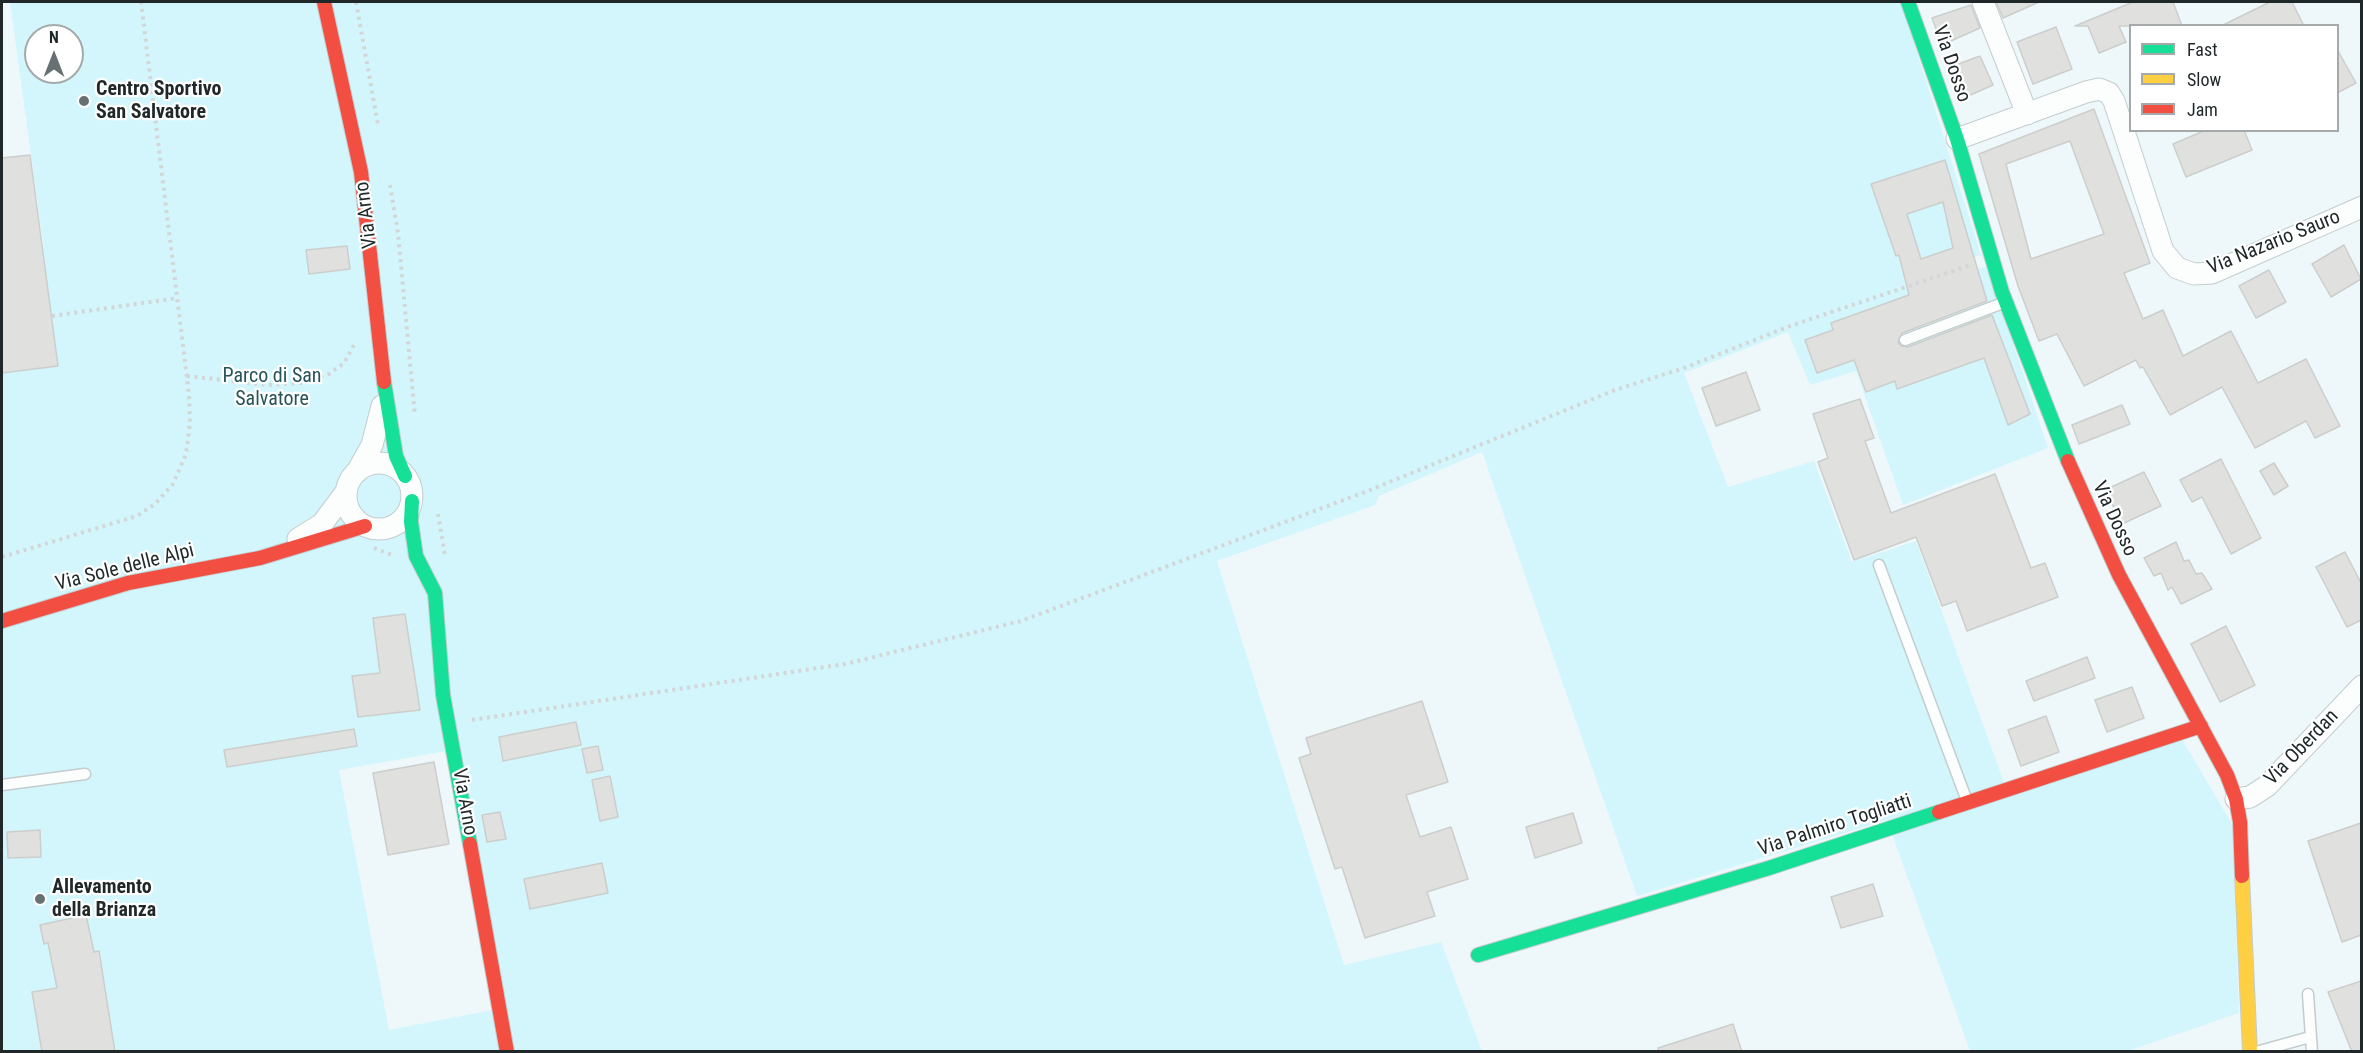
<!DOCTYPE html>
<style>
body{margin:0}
#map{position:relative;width:2363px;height:1053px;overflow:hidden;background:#eef8fa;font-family:"Roboto Condensed",sans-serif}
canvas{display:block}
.frame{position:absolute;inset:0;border:3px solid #1f2728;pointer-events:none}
.legend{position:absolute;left:2129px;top:24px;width:210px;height:108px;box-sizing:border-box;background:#fff;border:2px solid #a5a9a9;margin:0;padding:8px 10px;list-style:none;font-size:18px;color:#1f2728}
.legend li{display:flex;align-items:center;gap:12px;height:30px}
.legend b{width:30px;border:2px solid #a5a9a9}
.north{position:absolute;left:24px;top:24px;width:60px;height:60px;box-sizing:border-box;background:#fff;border:2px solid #a5a9a9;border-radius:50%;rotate:0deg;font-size:16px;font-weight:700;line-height:24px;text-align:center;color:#1f2728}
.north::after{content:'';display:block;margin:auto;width:21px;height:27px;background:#677072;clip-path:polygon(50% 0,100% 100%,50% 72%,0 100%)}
</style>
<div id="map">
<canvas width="2363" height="1053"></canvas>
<div class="frame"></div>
<ul class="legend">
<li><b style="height:8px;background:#16e098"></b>Fast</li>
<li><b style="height:8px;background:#ffcf43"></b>Slow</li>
<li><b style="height:8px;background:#f24e42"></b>Jam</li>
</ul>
<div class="north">N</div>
</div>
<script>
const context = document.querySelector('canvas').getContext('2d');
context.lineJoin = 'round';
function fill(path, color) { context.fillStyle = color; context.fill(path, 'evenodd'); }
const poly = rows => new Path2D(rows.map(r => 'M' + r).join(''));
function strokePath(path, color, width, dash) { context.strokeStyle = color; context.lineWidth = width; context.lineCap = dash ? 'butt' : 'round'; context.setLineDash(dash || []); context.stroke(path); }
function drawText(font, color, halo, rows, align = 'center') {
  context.font = font + ' "Roboto Condensed",sans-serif'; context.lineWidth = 4.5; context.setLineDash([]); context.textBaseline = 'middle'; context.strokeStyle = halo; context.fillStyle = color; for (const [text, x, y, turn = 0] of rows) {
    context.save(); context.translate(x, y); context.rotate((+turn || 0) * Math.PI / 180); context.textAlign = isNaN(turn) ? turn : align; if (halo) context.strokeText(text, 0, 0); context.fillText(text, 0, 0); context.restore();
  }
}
fill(poly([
 [10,2,1901,2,1981,255,1906,280,1910,292,1987,266,2048,448,1903,505,1856,371,1810,385,1788,332,1684,373,1728,487,1814,461,1852,562,1916,541,2008,793,2180,736,2232,824,2239,1013,2128,1051,1970,1051,1887,820,1637,896,1482,452,1379,496,1375,505,1217,561,1344,965,1441,942,1482,1051,2,1051,2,255,44,250],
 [36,36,72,36,72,72,36,72],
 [447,751,492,1010,389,1030,339,770]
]), '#d2f6fc');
const building = poly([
 [1996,2,2039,2,2003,18,1996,2],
 [2133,2,2173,2,2182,26,2119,26,2126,42,2099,53,2088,26,2075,26,2133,2],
 [2270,2,2292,2,2304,26,2221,26,2270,2],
 [1971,5,1980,28,1942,45,1932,18,1971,5],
 [2056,27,2072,69,2033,84,2017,42,2056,27],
 [2337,49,2356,83,2337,93,2337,49],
 [1980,56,1993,85,1966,97,1953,66,1980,56],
 [2094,109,2150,263,2124,273,2143,319,2163,310,2183,356,2231,331,2258,383,2306,359,2340,426,2315,438,2306,421,2255,448,2222,387,2170,415,2143,367,2140,368,2136,360,2084,386,2057,334,2039,341,2018,286,1979,154,2094,109],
 [2070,141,2104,234,2031,259,2006,164,2070,141],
 [2206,130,2244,130,2252,150,2186,177,2173,144,2206,130],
 [30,155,58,366,2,373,2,158,30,155],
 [1945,160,1987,301,1902,333,1898,342,1901,346,1908,347,1992,315,2030,414,2008,425,1984,358,1897,389,1895,381,1866,392,1854,360,1817,373,1805,340,1833,330,1831,323,1909,295,1899,255,1896,256,1871,184,1945,160],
 [1943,202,1953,248,1921,259,1907,214,1943,202],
 [2344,245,2361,279,2331,297,2312,264,2344,245],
 [347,246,350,269,309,274,306,250,347,246],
 [2269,270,2286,302,2256,318,2239,286,2269,270],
 [1746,372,1760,410,1716,426,1702,388,1746,372],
 [1860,399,1874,438,1865,441,1891,513,1995,474,2031,568,2045,563,2058,597,1967,631,1956,601,1942,606,1916,537,1854,560,1818,462,1828,458,1813,414,1860,399],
 [2122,405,2130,424,2079,444,2072,425,2122,405],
 [2221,459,2261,538,2231,554,2202,497,2192,502,2180,480,2221,459],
 [2274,463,2288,486,2274,495,2260,471,2274,463],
 [2144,472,2161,506,2122,524,2105,490,2144,472],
 [2176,542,2184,561,2189,560,2196,574,2202,573,2212,589,2181,604,2172,587,2168,590,2161,573,2154,576,2144,558,2176,542],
 [2345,552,2361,583,2361,620,2347,627,2316,567,2345,552],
 [405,614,420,710,358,717,352,676,380,673,373,618,405,614],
 [2226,626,2255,685,2220,702,2191,644,2226,626],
 [2087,657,2095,678,2034,701,2026,681,2087,657],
 [2132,687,2144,718,2107,732,2095,700,2132,687],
 [1422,701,1448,782,1406,795,1420,837,1451,827,1468,879,1427,892,1435,916,1365,938,1342,867,1335,869,1299,758,1311,754,1306,738,1422,701],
 [2046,716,2059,752,2021,766,2008,730,2046,716],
 [576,722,581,745,503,761,499,737,576,722],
 [354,729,357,746,227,767,224,750,354,729],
 [598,746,603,770,587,773,582,749,598,746],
 [434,762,449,844,388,855,373,773,434,762],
 [610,776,618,817,600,821,592,780,610,776],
 [500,812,506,839,487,842,482,815,500,812],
 [1573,813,1582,843,1535,858,1526,827,1573,813],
 [2361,823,2361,935,2342,942,2308,841,2361,823],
 [40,830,41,857,8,858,7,832,40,830],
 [602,863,608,893,530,909,524,879,602,863],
 [1873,884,1883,916,1841,928,1831,897,1873,884],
 [86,915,94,952,99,951,115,1052,42,1052,32,992,57,988,48,943,44,944,40,925,86,915],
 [2361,981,2361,1052,2352,1052,2328,992,2361,981],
 [1733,1024,1742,1052,1659,1052,1658,1048,1733,1024]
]);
fill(building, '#e0e1df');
strokePath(building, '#cccecc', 1.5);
const lane = poly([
 [1905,340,2003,303],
 [1879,565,1967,801],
 [2,785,85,774],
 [2308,994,2312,1052],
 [2256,1052,2310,1037]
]);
const street = poly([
 [1983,2,2027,114],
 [1957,139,2086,92,2099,89,2109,93,2114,101,2163,251,2177,268,2194,274,2212,273,2362,207],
 '346 496a33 33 0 1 1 66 0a33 33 0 1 1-66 0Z',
 [357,472,372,445,382,406],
 [298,539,322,524,346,492],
 [2236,799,2250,797,2267,786,2362,686]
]);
const fast = poly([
 [1908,2,1957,139,2002,292,2068,461],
 [384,382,396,456,405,476],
 [412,501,411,522,416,556,435,593,443,695,470,844],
 [1478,955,1769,868,1939,812]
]);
const slow = poly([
 [2242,876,2250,1052]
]);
const jam = poly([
 [324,2,361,172,384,382],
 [2068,461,2119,575,2227,775,2236,799,2240,822,2242,876],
 [2,621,128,583,260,558,365,526],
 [1939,812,2201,726],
 [470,844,507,1052]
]);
strokePath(lane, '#c4cccd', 13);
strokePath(street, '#c4cccd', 23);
strokePath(fast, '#c4cccd', 16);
strokePath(slow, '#c4cccd', 16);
strokePath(jam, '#c4cccd', 16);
strokePath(poly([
 [356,2,378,125],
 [390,185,398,233,415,416],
 [52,316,178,298],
 [187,376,267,385,302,383,329,374,344,363,355,343],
 [438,514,445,556],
 [374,548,392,555],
 [2,557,137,516,155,504,173,484,186,454,190,423,189,395,141,2],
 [472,720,845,664,1021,621,1365,492,1615,390,1684,368,1790,326,1971,265]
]), '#d3d6d7', 4, [3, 4.5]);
strokePath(lane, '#fcfefe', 10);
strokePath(street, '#fcfefe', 21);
strokePath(fast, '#16e098', 14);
strokePath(slow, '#ffcf43', 14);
strokePath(jam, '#f24e42', 14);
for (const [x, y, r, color] of [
 [84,101,6,"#677072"],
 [40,899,6,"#677072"]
]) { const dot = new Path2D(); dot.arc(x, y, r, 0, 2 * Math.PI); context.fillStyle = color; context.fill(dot); strokePath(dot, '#fff', 2); }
drawText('20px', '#1f2728', '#fff', [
 ["Via Dosso",1951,64,71],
 ["Via Arno",367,215,-97],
 ["Via Nazario Sauro",2274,243,-22],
 ["Via Dosso",2114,519,65],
 ["Via Sole delle Alpi",125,568,-14],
 ["Via Oberdan",2302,748,-46],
 ["Via Arno",464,802,80],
 ["Via Palmiro Togliatti",1835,826,-18]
]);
drawText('bold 20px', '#1f2728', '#fff', [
 ["Centro Sportivo",96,90],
 ["San Salvatore",96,113],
 ["Allevamento",52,888],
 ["della Brianza",52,911]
], 'left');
drawText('20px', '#27545a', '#fff', [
 ["Parco di San",272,377],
 ["Salvatore",272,400]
]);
</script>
